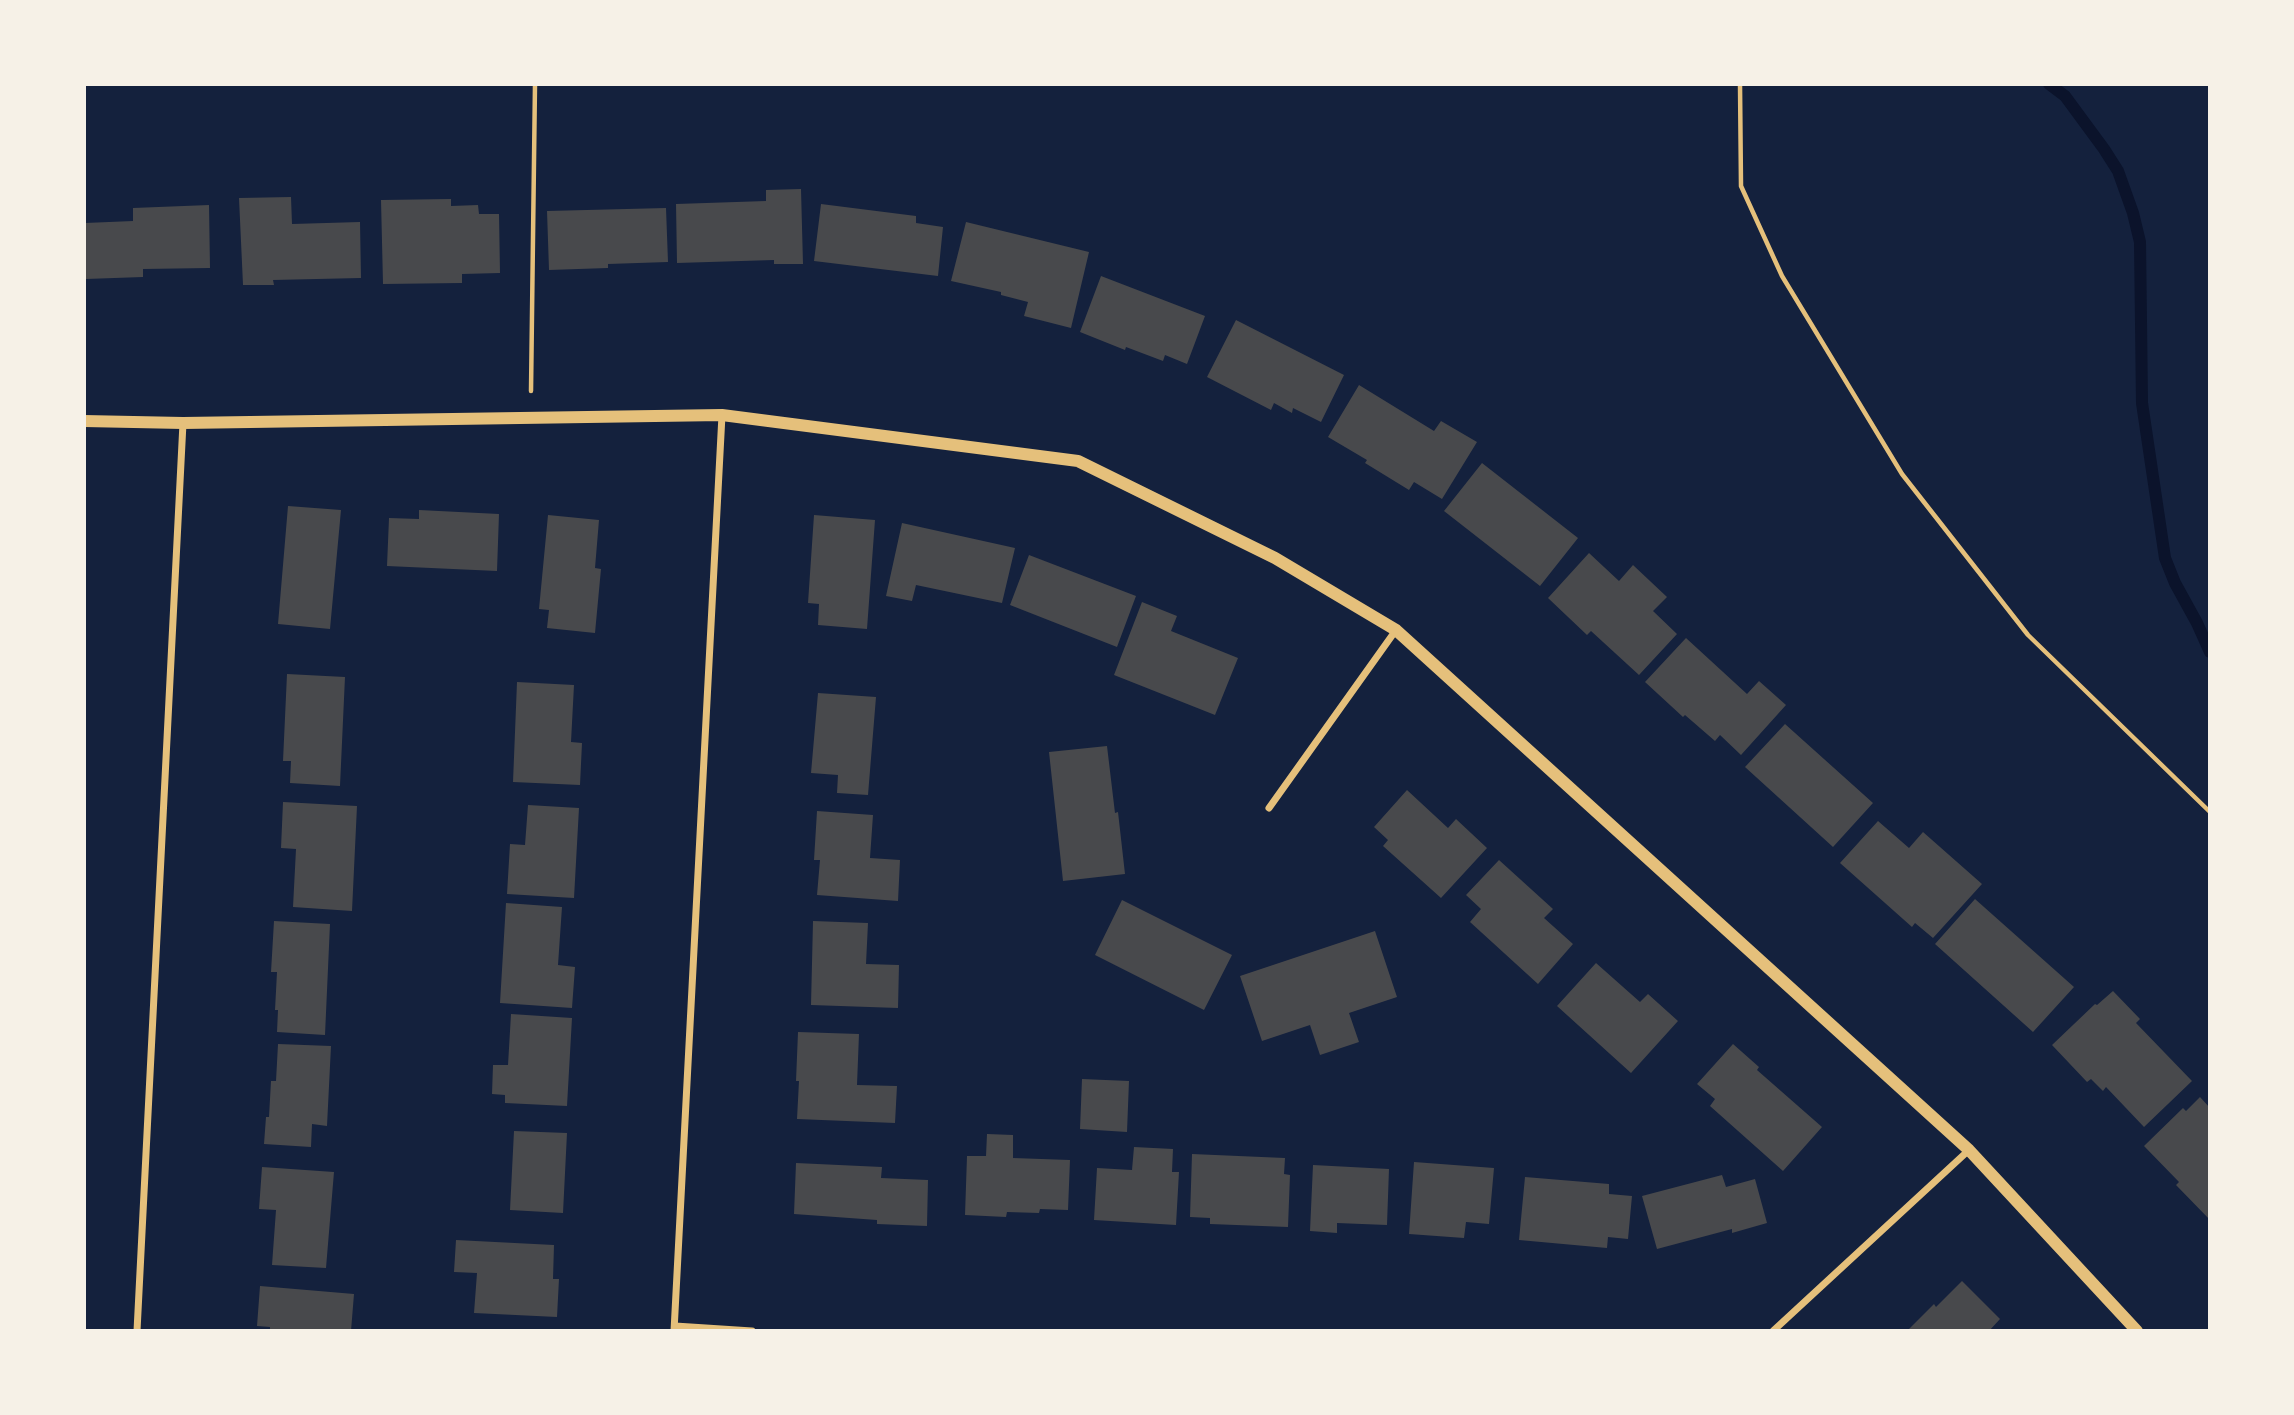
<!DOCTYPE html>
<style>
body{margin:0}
#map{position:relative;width:2294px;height:1415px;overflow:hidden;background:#14213d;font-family:Poppins,sans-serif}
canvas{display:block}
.frame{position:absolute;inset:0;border:86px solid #f6f1e7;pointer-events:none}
</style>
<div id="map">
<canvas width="2294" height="1415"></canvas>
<div class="frame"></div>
</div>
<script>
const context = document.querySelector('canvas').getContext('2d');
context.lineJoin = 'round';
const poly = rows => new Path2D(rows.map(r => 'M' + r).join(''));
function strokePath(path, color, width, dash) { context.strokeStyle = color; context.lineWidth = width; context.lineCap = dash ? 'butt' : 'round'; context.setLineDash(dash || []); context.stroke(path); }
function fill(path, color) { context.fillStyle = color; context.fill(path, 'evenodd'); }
strokePath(poly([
 [2049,84,2065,96,2104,149,2118,171,2133,213,2140,242,2142,403,2165,558,2175,583,2197,623,2210,652]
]), '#0b132b', 12);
fill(poly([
 [801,189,803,264,774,264,774,260,677,263,676,204,766,201,766,190],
 [291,197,292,224,360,222,361,278,273,280,274,285,243,285,239,198],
 [451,199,451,206,478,205,479,214,499,214,500,273,462,274,462,283,383,284,381,200],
 [821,204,916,216,916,223,943,227,938,276,814,261],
 [209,205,210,268,143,269,143,277,86,279,85,223,133,221,133,208],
 [666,208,668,262,608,264,608,268,549,270,547,211],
 [966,222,1089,252,1071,328,1024,316,1028,302,1001,295,1001,292,951,281],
 [1101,276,1205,316,1187,364,1165,355,1163,361,1126,347,1125,350,1080,332],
 [1236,320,1344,375,1321,422,1293,408,1292,413,1274,403,1271,410,1207,377],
 [1359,385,1434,431,1441,421,1477,442,1442,499,1414,482,1409,490,1365,463,1367,460,1328,437],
 [1482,463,1578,538,1540,586,1444,511],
 [288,506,341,510,330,629,278,624],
 [419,510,499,514,497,571,387,566,389,518,419,519],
 [548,515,599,520,595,568,601,569,595,633,547,628,549,610,539,609],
 [814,515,875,520,867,629,818,625,819,604,808,603],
 [902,523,1015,548,1002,603,916,585,912,601,886,596],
 [1589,553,1619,581,1633,565,1667,597,1653,611,1677,634,1639,675,1591,631,1587,635,1548,598],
 [1029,555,1136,596,1117,647,1010,605],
 [1142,602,1177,616,1171,631,1238,658,1215,715,1114,675],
 [1686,638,1747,694,1759,681,1786,705,1741,755,1720,735,1715,741,1685,715,1683,717,1645,682],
 [287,674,345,677,340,786,290,783,291,761,283,761],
 [517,682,574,685,571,742,582,743,580,785,513,782],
 [818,693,876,697,868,795,837,793,838,775,811,773],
 [1785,724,1873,803,1833,847,1745,767],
 [1107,746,1115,813,1118,812,1125,874,1063,881,1049,752],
 [1407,790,1448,828,1456,819,1487,848,1441,898,1383,846,1388,840,1374,827],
 [283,802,357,806,352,911,293,907,296,849,281,848],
 [528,805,579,808,574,898,507,894,510,844,525,845],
 [817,811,873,815,870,858,900,860,898,901,817,895,820,860,814,860],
 [1878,821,1909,848,1923,832,1982,884,1933,938,1915,923,1912,927,1840,863],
 [1499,860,1553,909,1544,918,1573,944,1538,984,1470,922,1481,909,1466,895],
 [1975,899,2074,987,2033,1032,1935,944],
 [1122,900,1232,955,1204,1010,1095,955],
 [506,903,562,907,558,965,575,967,572,1008,500,1003],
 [274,921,330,924,325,1035,277,1032,278,1010,275,1010,277,972,271,972],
 [813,921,868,923,866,964,899,965,898,1008,811,1005],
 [1375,931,1397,997,1349,1013,1359,1042,1320,1055,1310,1025,1262,1041,1240,976],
 [1596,963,1640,1002,1648,994,1678,1021,1631,1073,1557,1006],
 [2113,991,2140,1019,2136,1023,2192,1081,2144,1127,2106,1087,2103,1091,2091,1079,2087,1082,2052,1045,2095,1004,2097,1005],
 [511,1014,572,1018,567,1106,505,1103,505,1095,492,1094,493,1065,508,1065],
 [798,1032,859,1034,857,1085,897,1086,895,1123,797,1119,799,1081,796,1081],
 [278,1044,331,1046,327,1126,312,1124,311,1147,264,1144,266,1117,269,1117,271,1081,276,1081],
 [1733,1044,1759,1067,1757,1070,1822,1127,1783,1171,1710,1106,1715,1099,1697,1084],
 [1082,1079,1129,1081,1127,1132,1080,1129],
 [2200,1097,2210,1108,2208,1132,2210,1134,2210,1220,2176,1185,2179,1182,2144,1146,2183,1108,2186,1111],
 [514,1131,567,1133,563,1213,510,1210],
 [987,1134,1013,1135,1013,1158,1070,1160,1068,1210,1040,1209,1039,1213,1007,1212,1006,1217,965,1215,967,1156,986,1156],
 [1134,1147,1173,1149,1172,1172,1179,1172,1176,1225,1094,1220,1097,1168,1132,1170],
 [1192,1154,1285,1158,1284,1174,1290,1175,1288,1227,1210,1224,1210,1218,1190,1217],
 [1414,1162,1494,1168,1489,1224,1466,1222,1464,1238,1409,1234],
 [796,1163,882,1167,881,1178,928,1180,927,1226,877,1224,877,1220,794,1214],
 [1313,1165,1389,1169,1387,1225,1337,1223,1337,1233,1310,1231],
 [262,1167,334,1172,326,1268,272,1265,276,1210,259,1209],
 [1722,1175,1726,1187,1755,1179,1767,1223,1732,1233,1732,1229,1657,1249,1642,1196],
 [1525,1177,1609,1184,1609,1194,1632,1196,1628,1239,1608,1237,1607,1248,1519,1240],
 [456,1240,554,1245,553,1279,559,1279,557,1317,474,1313,477,1273,454,1272],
 [1962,1281,2000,1319,1989,1331,1907,1331,1934,1304,1936,1307],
 [260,1286,354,1294,351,1331,270,1331,270,1327,257,1326]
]), '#48494c');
strokePath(poly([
 [1740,84,1741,186,1782,276,1902,474,2028,635,2210,812],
 [531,391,535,84]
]), '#e5c07b', 4.5);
strokePath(poly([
 [1269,808,1396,630],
 [675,1326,752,1331],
 [137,1331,183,423],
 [674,1331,722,415],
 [1773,1331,1969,1150]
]), '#e5c07b', 7);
strokePath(poly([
 [84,421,183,423,722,415,1078,461,1275,558,1396,630,1969,1150,2137,1331]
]), '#e5c07b', 12);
</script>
